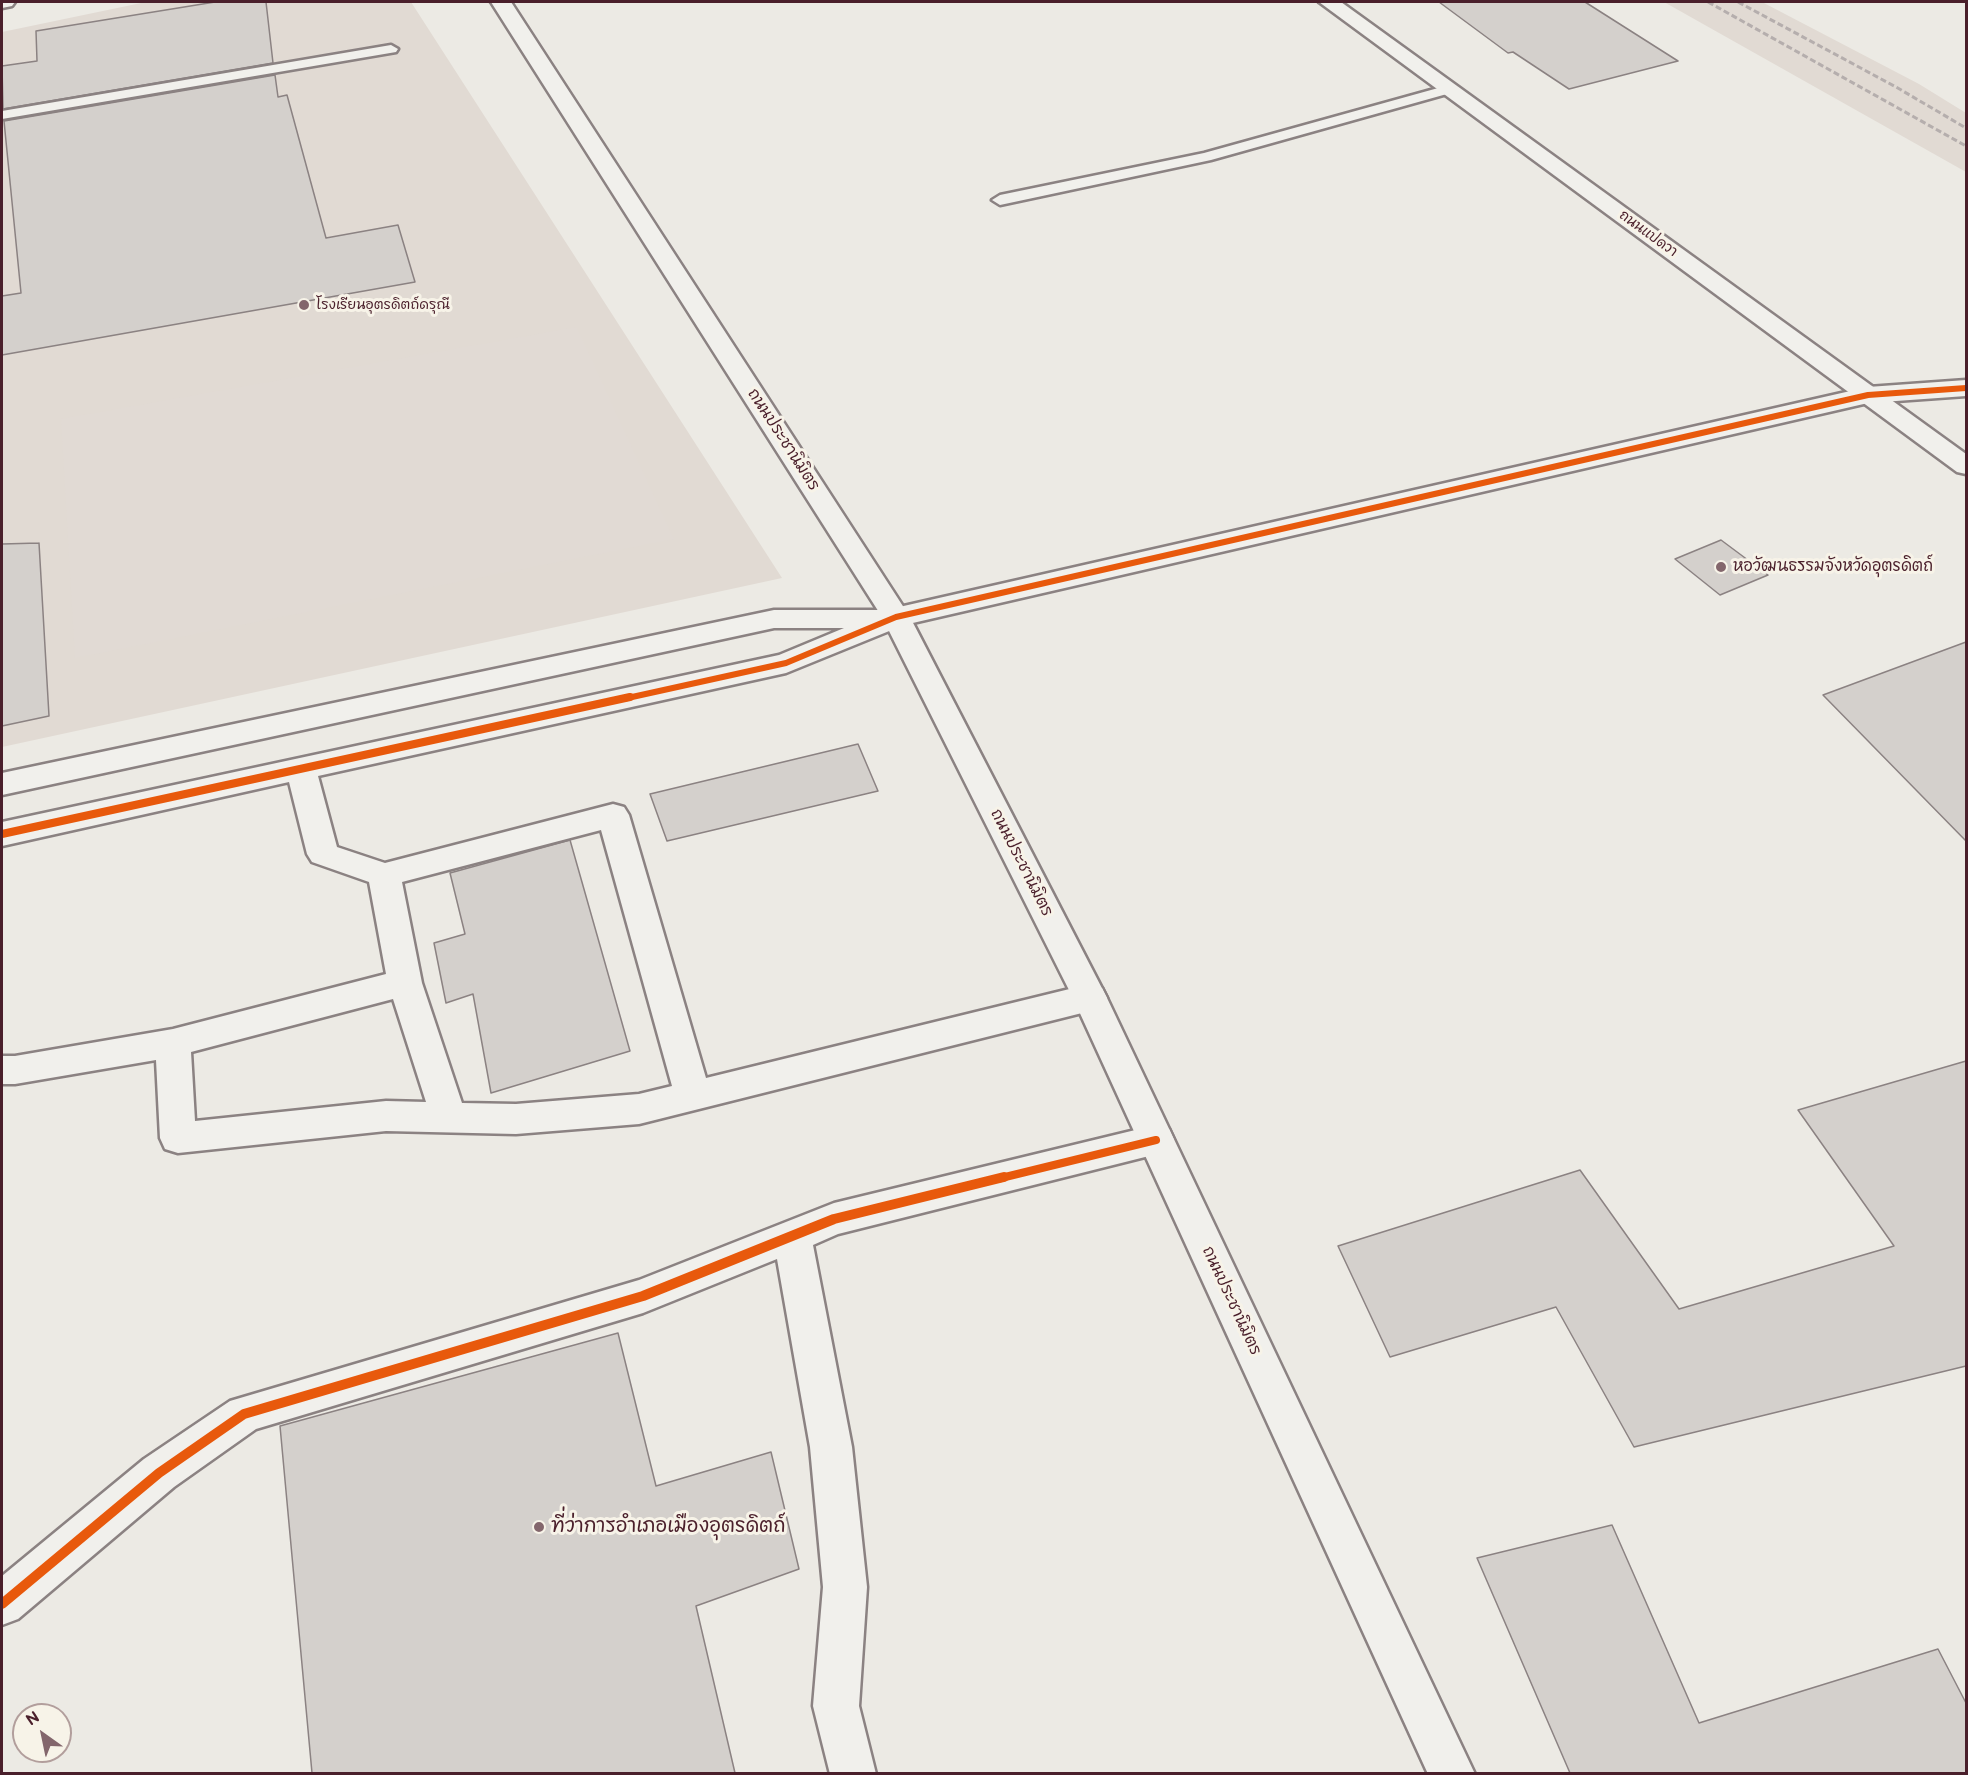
<!DOCTYPE html>
<meta charset="utf-8">
<style>
body{margin:0}
#map{position:relative;width:1968px;height:1775px;overflow:hidden;background:#eceae4;font-family:"Balsamiq Sans",sans-serif}
canvas{display:block}
.frame{position:absolute;inset:0;border:3px solid #4a1f2b;pointer-events:none}
.north{position:absolute;left:12px;top:1703px;width:60px;height:60px;box-sizing:border-box;background:#f7f3e8;border:2px solid #b29e9c;border-radius:50%;rotate:327deg;font-size:16px;font-weight:700;line-height:24px;text-align:center;color:#4a1f2b}
.north::after{content:'';display:block;margin:auto;width:21px;height:27px;background:#83666c;clip-path:polygon(50% 0,100% 100%,50% 72%,0 100%)}
</style>
<div id="map">
<canvas width="1968" height="1775"></canvas>
<div class="frame"></div>
<div class="north">N</div>
</div>
<script>
const context = document.querySelector('canvas').getContext('2d');
context.lineJoin = 'round';
function fill(path, color) { context.fillStyle = color; context.fill(path, 'evenodd'); }
const poly = rows => new Path2D(rows.map(r => 'M' + r).join(''));
function strokePath(path, color, width, dash) { context.strokeStyle = color; context.lineWidth = width; context.lineCap = dash ? 'butt' : 'round'; context.setLineDash(dash || []); context.stroke(path); }
function drawText(font, color, halo, rows, align = 'center') {
  context.font = font + ' "Balsamiq Sans","Playpen Sans Thai",sans-serif'; context.lineWidth = 6; context.setLineDash([]); context.textBaseline = 'middle'; context.strokeStyle = halo; context.fillStyle = color; for (const [text, x, y, turn = 0] of rows) {
    context.save(); context.translate(x, y); context.rotate((+turn || 0) * Math.PI / 180); context.textAlign = isNaN(turn) ? turn : align; if (halo) context.strokeText(text, 0, 0); context.fillText(text, 0, 0); context.restore();
  }
}
fill(poly([
 [146,2,411,2,782,578,2,747,2,32],
 [1664,2,1762,2,1919,84,1966,113,1966,172]
]), '#e1dad3');
fill(poly([
 [577,327,674,539,75,658,61,419]
]), '#e1dad4');
const building = poly([
 [215,2,266,2,273,63,3,109,2,66,37,61,36,31,215,2],
 [1439,2,1585,2,1678,61,1569,89,1513,52,1508,53,1439,2],
 [275,75,278,97,287,95,326,238,398,225,415,282,2,355,2,296,21,293,4,121,275,75],
 [1721,540,1768,575,1720,595,1675,559,1721,540],
 [39,543,49,716,2,726,2,544,39,543],
 [1966,642,1966,841,1823,695,1966,642],
 [858,744,878,791,667,841,650,794,858,744],
 [570,840,630,1051,491,1093,473,994,446,1003,434,943,465,934,450,873,570,840],
 [1966,1061,1966,1366,1634,1447,1556,1307,1390,1357,1338,1246,1580,1170,1679,1309,1894,1246,1798,1110,1966,1061],
 [618,1333,656,1486,771,1452,799,1569,696,1606,735,1773,312,1773,280,1426,618,1333],
 [1612,1525,1699,1723,1938,1649,1966,1703,1966,1773,1570,1773,1477,1558,1612,1525]
]);
fill(building, '#d4d0cc');
strokePath(building, '#8b8282', 1.5);
const service = poly([
 [391,45,398,49,396,52,2,119,2,111,391,45],
 [1449,85,1454,86,1456,89,1454,92,1211,160,1000,205,992,200,1000,195,1204,153,1449,85]
]);
const minor = poly([
 [2,2,15,2,12,6,2,8,2,2],
 [1966,380,1966,396,1868,403,904,625,786,673,318,776,337,847,385,863,613,804,624,807,629,815,706,1078,1090,984,1102,988,1107,998,1102,1008,639,1124,516,1134,386,1131,178,1153,165,1149,160,1138,156,1060,15,1084,2,1084,2,1056,15,1056,173,1029,386,974,369,882,312,862,307,854,289,782,2,846,2,822,779,655,844,628,774,628,2,795,2,773,774,610,886,610,1868,387,1966,380],
 [601,830,672,1086,639,1094,516,1104,462,1103,422,983,402,882,601,830],
 [393,999,426,1102,386,1101,195,1121,191,1052,393,999],
 [1156,1125,1169,1129,1174,1140,1169,1151,838,1234,813,1245,852,1447,867,1587,859,1706,876,1774,830,1774,813,1706,823,1587,810,1447,777,1259,643,1313,256,1429,174,1487,18,1619,2,1625,2,1576,144,1459,230,1401,639,1280,834,1203,1156,1125]
]);
const tertiary = poly([
 [1319,2,1341,2,1966,454,1966,474,1957,472,1319,2]
]);
const secondary = poly([
 [491,2,511,2,910,617,1107,998,1475,1774,1428,1774,1073,998,882,617,491,2]
]);
strokePath(service, '#8b8282', 5);
strokePath(minor, '#8b8282', 5);
strokePath(tertiary, '#8b8282', 5);
strokePath(secondary, '#8b8282', 5);
fill(service, '#f1f0ec');
fill(minor, '#f1f0ec');
fill(tertiary, '#f1f0ec');
fill(secondary, '#f1f0ec');
strokePath(poly([
 [1708,2,1966,146],
 [1738,2,1896,87,1966,128]
]), '#b5aead', 3, [6, 3]);
strokePath(poly([
 [623,699,786,663,896,617,1868,395,1966,388]
]), '#e8590c', 6);
strokePath(poly([
 [2,834,630,697],
 [997,1179,1156,1140]
]), '#e8590c', 8);
strokePath(poly([
 [2,1604,159,1473,244,1414,643,1296,834,1219,1004,1177]
]), '#e8590c', 10);
for (const [x, y, r, color] of [
 [304,305,6,"#83666c"],
 [1721,567,6,"#83666c"],
 [539,1527,6,"#83666c"]
]) { const dot = new Path2D(); dot.arc(x, y, r, 0, 2 * Math.PI); context.fillStyle = color; context.fill(dot); strokePath(dot, '#f7f3e8', 2); }
drawText('14px', '#4a1f2b', '#f7f3e8', [
 ["ถนนแปดวา",1648,234,36]
]);
drawText('14px', '#4a1f2b', '#f7f3e8', [
 ["โรงเรียนอุตรดิตถ์ดรุณี",316,305]
], 'left');
drawText('16px', '#4a1f2b', '#f7f3e8', [
 ["ถนนประชานิมิตร",783,440,57],
 ["ถนนประชานิมิตร",1021,863,63],
 ["ถนนประชานิมิตร",1231,1301,65]
]);
drawText('16px', '#4a1f2b', '#f7f3e8', [
 ["หอวัฒนธรรมจังหวัดอุตรดิตถ์",1733,567]
], 'left');
drawText('20px', '#4a1f2b', '#f7f3e8', [
 ["ที่ว่าการอำเภอเมืองอุตรดิตถ์",551,1527]
], 'left');
</script>
